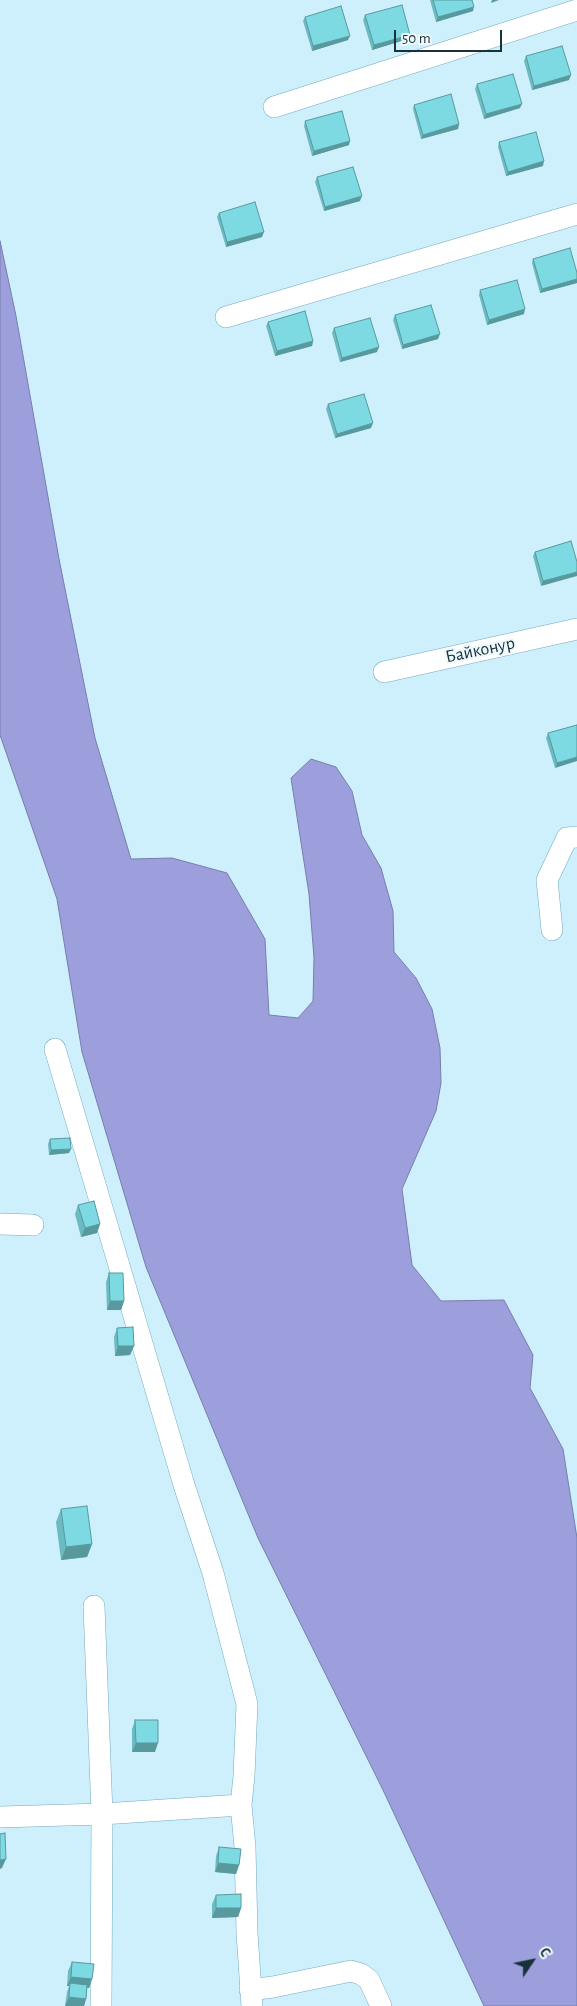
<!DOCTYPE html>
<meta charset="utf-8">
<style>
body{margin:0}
#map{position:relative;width:577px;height:2006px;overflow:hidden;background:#cef0fd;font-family:"Alegreya Sans",sans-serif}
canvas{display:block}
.north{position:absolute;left:507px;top:1936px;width:50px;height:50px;-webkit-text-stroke:4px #eef9fd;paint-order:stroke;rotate:56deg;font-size:14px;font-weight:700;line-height:20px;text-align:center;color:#193139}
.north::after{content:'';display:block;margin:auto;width:18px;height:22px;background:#193139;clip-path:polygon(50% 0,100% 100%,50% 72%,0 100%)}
.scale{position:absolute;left:394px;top:30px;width:108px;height:22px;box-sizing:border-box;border:2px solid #193139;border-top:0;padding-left:6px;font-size:15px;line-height:18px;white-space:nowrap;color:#193139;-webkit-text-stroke:4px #eef9fd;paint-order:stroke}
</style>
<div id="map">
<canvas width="577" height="2006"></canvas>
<div class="north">С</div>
<div class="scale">50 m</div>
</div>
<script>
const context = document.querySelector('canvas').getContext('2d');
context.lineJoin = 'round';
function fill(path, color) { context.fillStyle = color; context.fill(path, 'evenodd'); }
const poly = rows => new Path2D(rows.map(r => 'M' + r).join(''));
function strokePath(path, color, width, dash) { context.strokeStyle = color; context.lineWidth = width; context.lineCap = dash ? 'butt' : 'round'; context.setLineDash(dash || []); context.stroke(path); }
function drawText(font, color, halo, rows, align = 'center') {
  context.font = font + ' "Alegreya Sans",sans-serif'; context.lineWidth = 4.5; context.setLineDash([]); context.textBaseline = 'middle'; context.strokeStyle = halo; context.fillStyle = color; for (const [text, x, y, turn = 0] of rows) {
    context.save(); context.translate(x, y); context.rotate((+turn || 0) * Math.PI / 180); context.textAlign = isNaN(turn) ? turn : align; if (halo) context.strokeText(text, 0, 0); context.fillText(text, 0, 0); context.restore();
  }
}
const water = poly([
 [0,241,16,316,59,559,95,738,131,859,172,858,227,873,265,939,269,1015,298,1018,313,1001,314,958,309,894,291,778,311,759,336,767,352,791,362,835,381,868,393,911,394,952,416,978,432,1009,440,1048,441,1083,436,1111,402,1189,412,1265,441,1301,504,1300,533,1355,530,1388,563,1449,577,1538,577,2006,484,2006,383,1790,258,1538,146,1267,82,1052,57,899,0,735,0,241]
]);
fill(water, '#9d9fdd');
strokePath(water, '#757eac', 1);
const minor = poly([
 [274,107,577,10],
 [226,317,577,214],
 [384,672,577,629],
 [552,930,547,880,567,838,577,837],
 [55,1049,184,1485,213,1573,247,1704,244,1776,241,1805,245,1847,247,1933,252,2006],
 [0,1224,33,1225],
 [94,1606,102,1814,101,2006],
 [0,1817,102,1814,241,1805],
 [250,1990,273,1987,351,1971,361,1974,369,1980,381,2006]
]);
strokePath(minor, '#71aabf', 22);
strokePath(minor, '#fff', 21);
fill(poly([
 [430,0,472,0,473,11,436,22],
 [365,15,408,39,372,50,363,20],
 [305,17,348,40,312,51,303,21],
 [526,56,569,80,532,90,524,61],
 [477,84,520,108,484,119,475,89],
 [414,105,459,124,458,129,421,139,413,109],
 [305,121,349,145,312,156,304,126],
 [499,142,543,166,506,176,498,147],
 [317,177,360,201,324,211,315,182],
 [219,213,262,237,226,247,217,217],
 [533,259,577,283,540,293,532,263],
 [480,290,524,314,487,325,479,295],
 [395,315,438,339,402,349,393,320],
 [268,322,313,341,312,346,275,356,266,326],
 [334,328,377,352,340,362,332,333],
 [328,404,371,428,335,438,326,409],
 [571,541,541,586,533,556,535,552],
 [577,725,555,768,546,738,548,733],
 [50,1139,69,1153,49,1155,48,1144],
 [78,1205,100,1224,97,1233,81,1237,75,1214],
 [109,1273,124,1301,121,1310,107,1310,106,1282],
 [117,1328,134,1346,130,1355,115,1356,114,1337],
 [61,1509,92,1544,87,1557,61,1560,56,1522],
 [135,1720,155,1752,132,1752,132,1729],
 [219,1847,239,1865,236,1874,215,1872,216,1856],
 [216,1895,241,1908,238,1917,212,1918,212,1904],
 [72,1962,92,1979,89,1988,87,1988,86,1999,84,2006,65,2006,67,1992,69,1986,67,1986,68,1971]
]), '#6cbbc2');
fill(poly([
 [492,0,499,0,491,3],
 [474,7,473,11,436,22,438,17],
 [410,35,408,39,372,50,374,45],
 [350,36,348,40,312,51,313,46],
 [571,75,569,80,532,90,534,86],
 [522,104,520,108,484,119,486,114],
 [459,124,458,129,421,139,423,135],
 [350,141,349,145,312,156,314,151],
 [544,161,543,166,506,176,508,172],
 [362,196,360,201,324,211,325,207],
 [264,232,262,237,226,247,227,242],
 [577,279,577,283,540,293,542,289],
 [525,309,524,314,487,325,489,320],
 [440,334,438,339,402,349,403,345],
 [313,341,312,346,275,356,277,351],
 [379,347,377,352,340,362,342,358],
 [373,423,371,428,335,438,337,434],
 [577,572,577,576,541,586,543,581],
 [577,757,577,761,555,768,557,763],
 [71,1149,69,1153,49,1155,51,1150],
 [100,1224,97,1233,81,1237,85,1228],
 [110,1301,124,1301,121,1310,107,1310],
 [118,1346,134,1346,130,1355,115,1356],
 [92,1544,87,1557,61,1560,66,1547],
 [136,1743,158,1743,155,1752,132,1752],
 [6,1859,2,1868,0,1869,0,1860],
 [218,1863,239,1865,236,1874,215,1872],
 [216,1908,241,1908,238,1917,212,1918],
 [71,1977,92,1979,89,1988,70,1986,70,1983,69,1986,67,1986],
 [69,1997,86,1999,84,2006,65,2006]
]), '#58999e');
const building = poly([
 [433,0,472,0,474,7,438,17,433,0],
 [402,5,410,35,374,45,365,15,402,5],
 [341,6,350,36,313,46,305,17,341,6],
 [562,46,571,75,534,86,526,56,562,46],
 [513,74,522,104,486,114,477,84,513,74],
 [451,94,459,124,423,135,414,105,451,94],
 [342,111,350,141,314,151,305,121,342,111],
 [536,132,544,161,508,172,499,142,536,132],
 [353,167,362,196,325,207,317,177,353,167],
 [255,202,264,232,227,242,219,213,255,202],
 [570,248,577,273,577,279,542,289,533,259,570,248],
 [517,280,525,309,489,320,480,290,517,280],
 [431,305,440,334,403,345,395,315,431,305],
 [305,311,313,341,277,351,268,322,305,311],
 [370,318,379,347,342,358,334,328,370,318],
 [364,394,373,423,337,434,328,404,364,394],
 [571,541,577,562,577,572,543,581,535,552,571,541],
 [577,725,577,757,557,763,548,733,577,725],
 [70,1138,71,1149,51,1150,50,1139,70,1138],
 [94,1201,100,1224,85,1228,78,1205,94,1201],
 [109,1273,123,1273,124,1301,110,1301,109,1273],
 [133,1327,134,1346,118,1346,117,1328,133,1327],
 [87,1506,92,1544,66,1547,61,1509,87,1506],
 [135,1720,158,1720,158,1743,136,1743,135,1720],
 [5,1833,6,1859,0,1860,0,1834,5,1833],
 [219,1847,241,1849,239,1865,218,1863,219,1847],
 [241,1894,241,1908,216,1908,216,1895,241,1894],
 [72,1962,94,1964,92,1979,71,1977,72,1962],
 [70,1983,87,1985,86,1999,69,1997,70,1983]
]);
fill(building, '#7ddae2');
strokePath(building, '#58999e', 1);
drawText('18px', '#193139', '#eef9fd', [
 ["Байконур",480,650,-12]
]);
</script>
